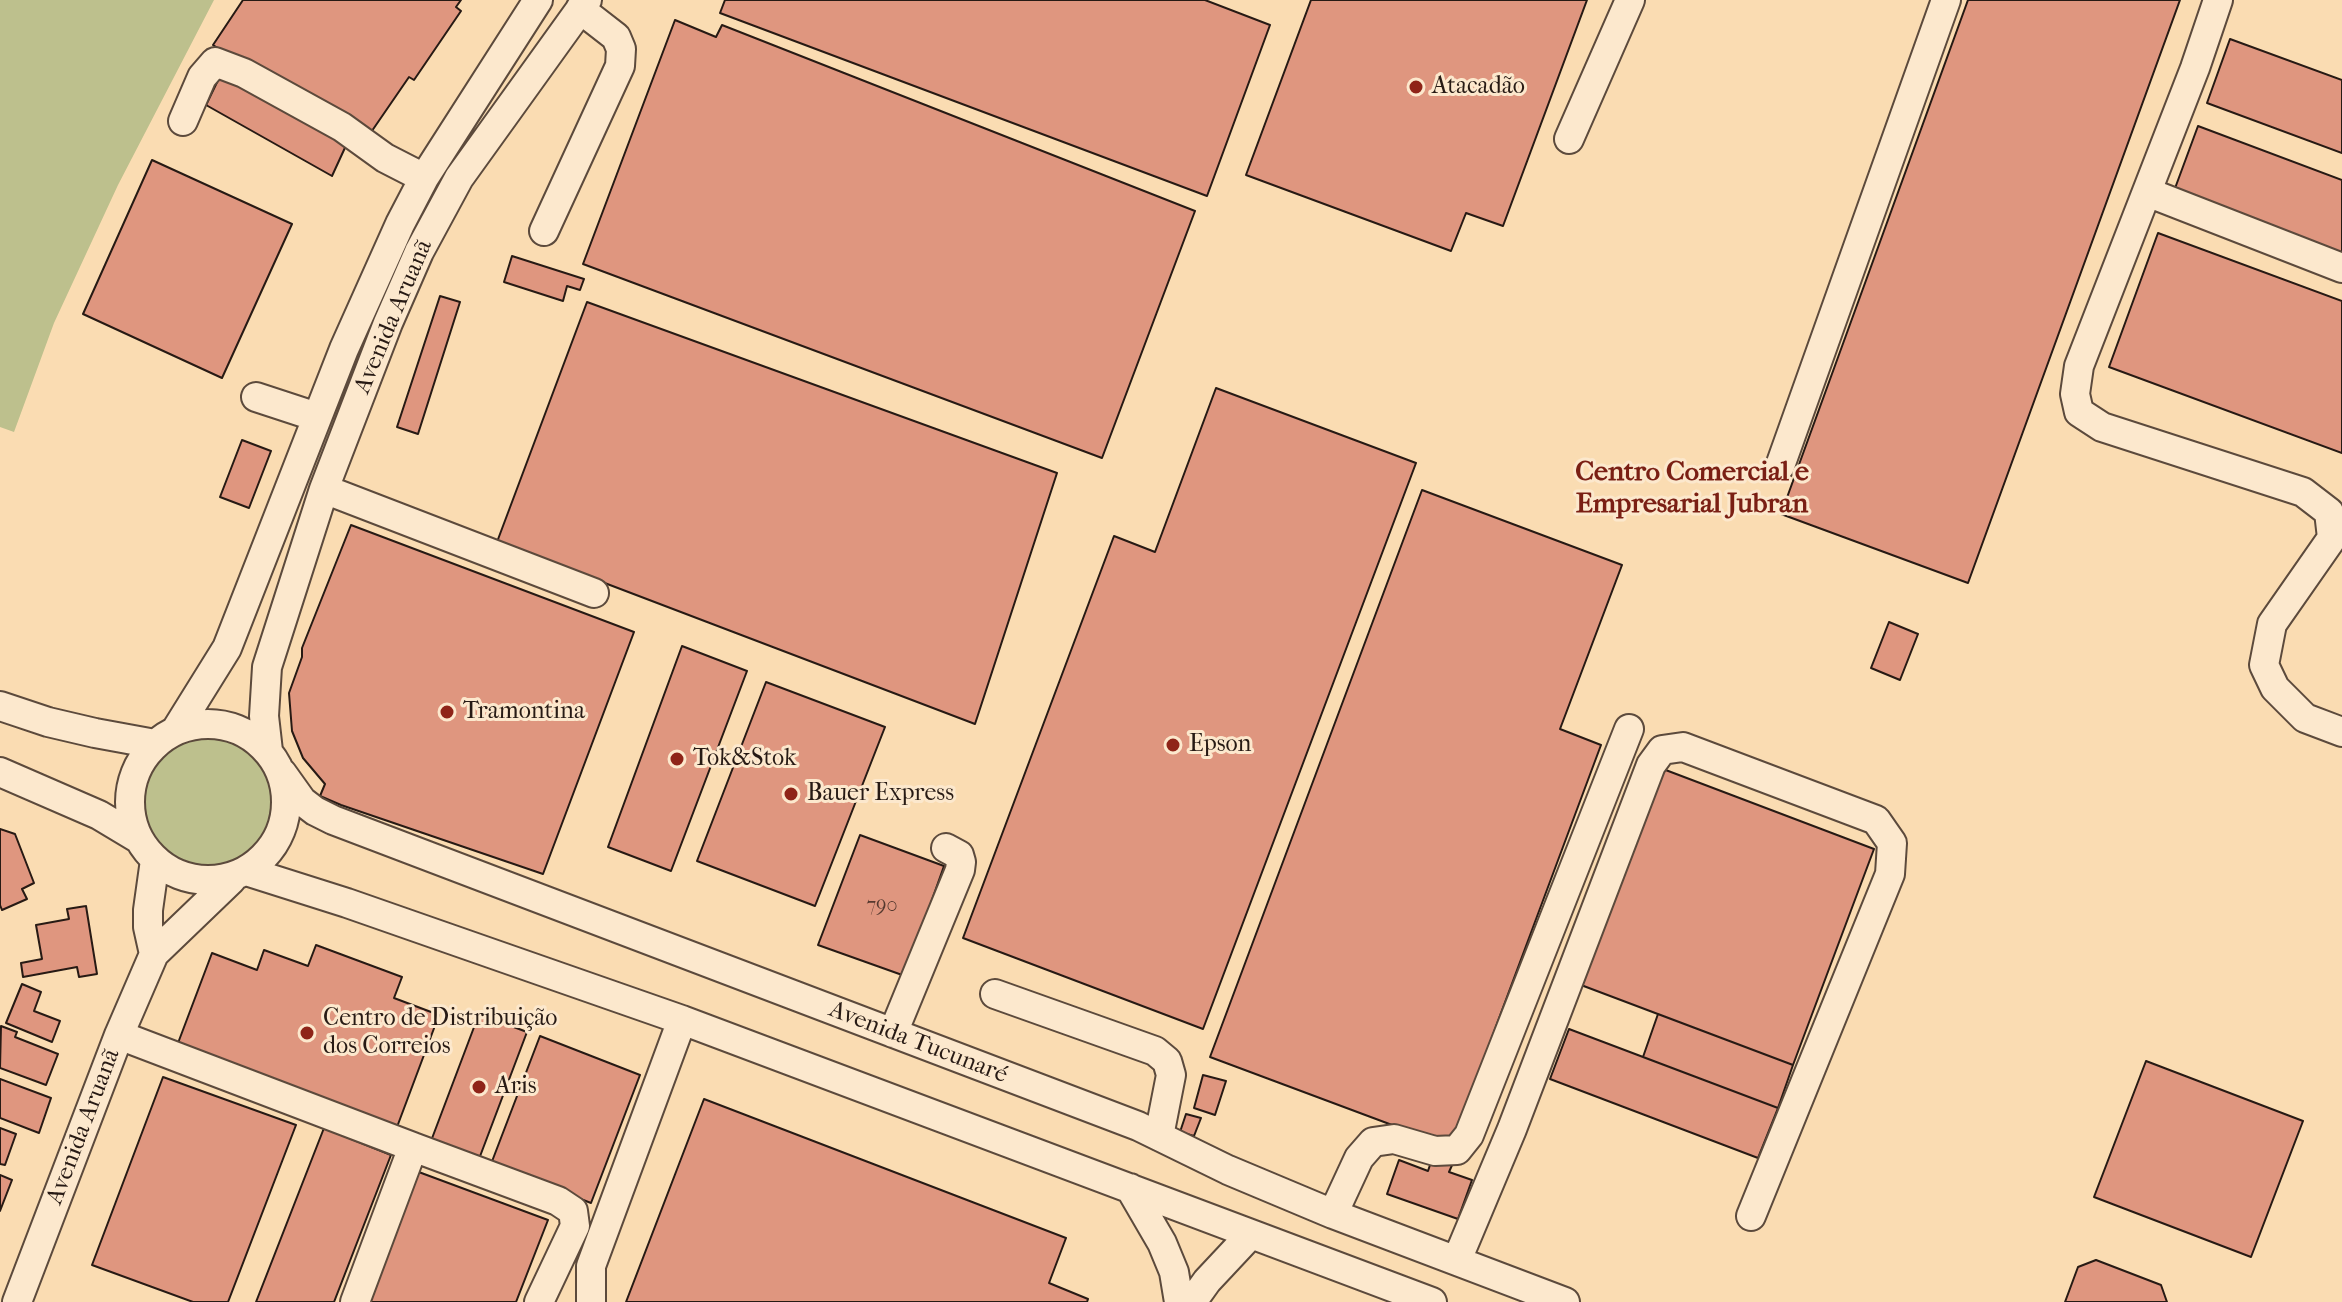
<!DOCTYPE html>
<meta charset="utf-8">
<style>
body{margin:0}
canvas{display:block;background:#fadcb2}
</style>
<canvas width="2342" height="1302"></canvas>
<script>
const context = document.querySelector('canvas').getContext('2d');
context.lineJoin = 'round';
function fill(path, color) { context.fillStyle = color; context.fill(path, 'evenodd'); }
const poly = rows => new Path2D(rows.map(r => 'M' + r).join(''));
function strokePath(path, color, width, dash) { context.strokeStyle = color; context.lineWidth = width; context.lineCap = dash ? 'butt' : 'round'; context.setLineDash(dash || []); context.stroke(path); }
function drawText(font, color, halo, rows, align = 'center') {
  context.font = font + ' "IM FELL French Canon",serif'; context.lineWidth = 6; context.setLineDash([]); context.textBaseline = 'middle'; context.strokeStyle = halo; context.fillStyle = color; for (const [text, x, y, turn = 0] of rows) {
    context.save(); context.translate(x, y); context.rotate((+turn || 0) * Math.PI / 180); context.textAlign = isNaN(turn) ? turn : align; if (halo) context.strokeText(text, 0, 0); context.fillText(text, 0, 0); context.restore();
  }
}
fill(poly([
 [0,0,214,0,118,185,54,323,14,432,0,427],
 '145 801a65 65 0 1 1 130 0a65 65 0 1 1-130 0Z'
]), '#bdc08d');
const building = poly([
 [243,0,461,0,456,7,461,11,414,80,409,77,365,141,213,45,243,0],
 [725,0,1205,0,1270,25,1207,196,720,13,725,0],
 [1311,0,1587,0,1503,226,1466,213,1451,251,1246,175,1311,0],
 [1968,0,2180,0,1968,583,1781,514,1968,0],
 [675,20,716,37,722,25,1195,211,1102,458,583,264,675,20],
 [2230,39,2342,80,2342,153,2207,103,2230,39],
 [222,72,349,139,332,176,206,105,222,72],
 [2198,126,2342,180,2342,254,2174,191,2198,126],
 [152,160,292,224,222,378,83,314,152,160],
 [2158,233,2342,301,2342,453,2109,367,2158,233],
 [512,256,584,279,580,290,567,286,563,301,504,282,512,256],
 [440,296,460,302,418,434,397,427,440,296],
 [587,302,1057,473,975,724,497,542,587,302],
 [1216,388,1416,463,1203,1029,963,938,1114,536,1155,552,1216,388],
 [242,440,271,451,249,508,220,497,242,440],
 [1422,490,1622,565,1560,729,1601,745,1451,1147,1210,1057,1422,490],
 [351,525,634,632,543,874,341,805,320,796,325,784,303,758,292,731,289,693,302,657,302,648,351,525],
 [1889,622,1918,634,1900,680,1871,668,1889,622],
 [682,646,747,671,671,871,608,847,682,646],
 [766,682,885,727,815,906,697,861,766,682],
 [1663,769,1874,849,1793,1065,1581,985,1663,769],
 [0,829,15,834,34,883,22,889,27,899,2,910,0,905,0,829],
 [860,835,944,866,905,976,818,945,860,835],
 [86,906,97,974,79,977,77,967,23,977,21,963,42,959,36,925,69,919,67,909,86,906],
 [316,945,402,977,394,998,439,1015,394,1135,175,1051,212,953,257,970,264,950,308,966,316,945],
 [22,984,41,992,34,1011,60,1021,52,1042,6,1023,22,984],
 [479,1014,527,1032,479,1159,431,1141,479,1014],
 [1658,1014,1793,1065,1778,1108,1643,1057,1658,1014],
 [1,1026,17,1032,15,1037,58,1054,46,1085,0,1068,1,1026],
 [1569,1029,1778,1108,1758,1158,1550,1079,1569,1029],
 [540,1036,640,1075,591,1203,491,1164,540,1036],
 [2146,1061,2303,1121,2251,1257,2094,1197,2146,1061],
 [1203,1075,1226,1081,1215,1115,1194,1108,1203,1075],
 [163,1077,296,1125,228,1302,193,1302,92,1265,163,1077],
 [0,1079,51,1098,39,1133,0,1118,0,1079],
 [704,1099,1066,1238,1049,1283,1088,1299,1087,1302,626,1302,704,1099],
 [1186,1114,1201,1118,1194,1136,1180,1132,1186,1114],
 [0,1128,16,1134,5,1165,0,1164,0,1128],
 [324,1128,391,1155,334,1302,256,1302,324,1128],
 [1433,1156,1453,1163,1449,1172,1472,1180,1458,1219,1387,1194,1399,1160,1428,1171,1433,1156],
 [416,1171,548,1220,516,1302,368,1302,416,1171],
 [0,1175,12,1180,0,1211,0,1175],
 [2096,1260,2161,1285,2167,1302,2065,1302,2078,1267,2096,1260]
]);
fill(building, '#df967f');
strokePath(building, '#271a14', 2);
const minor = poly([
 [2218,0,2195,68,2079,366,2075,394,2079,412,2102,427,2303,492,2329,512,2332,538,2272,624,2264,665,2275,688,2305,718,2342,732],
 [183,121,202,77,215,62,244,73,342,127,385,158,424,178],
 [1569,139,1630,0],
 [2147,192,2342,268],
 [544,231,620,66,621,49,616,37,580,9],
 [256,397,317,417],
 [1780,466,1946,0],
 [324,489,594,593],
 [0,706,48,722,95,733,155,744],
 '130 802a78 78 0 1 1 156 0a78 78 0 1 1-156 0Z',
 [176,730,227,648,344,349,400,224,424,178,538,0],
 [268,751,264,716,267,667,324,489,388,323,419,252,459,178,587,0],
 [0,772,99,815,139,839],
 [282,773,302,801,315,811,333,820,1138,1126,1228,1170,1333,1214,1565,1302],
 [246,871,347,903,682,1020,1432,1302],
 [154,954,148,927,148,910,155,860],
 [995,994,1155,1051,1167,1061,1171,1075,1159,1136],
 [893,1033,960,870,961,862,959,855,946,848],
 [119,1035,413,1147,355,1302],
 [413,1147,558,1201,573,1211,575,1226,539,1302],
 [1130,1188,1162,1243,1174,1272,1179,1302],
 [1333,1214,1359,1158,1373,1142,1394,1139,1435,1151,1457,1150,1469,1135,1629,729],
 [1457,1260,1512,1129,1651,765,1662,750,1683,747,1876,820,1892,843,1890,874,1751,1216],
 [17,1302,119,1035,154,954,231,880],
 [591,1302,591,1266,682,1020],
 [1192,1302,1207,1281,1251,1234]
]);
strokePath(minor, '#5c4a3c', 32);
strokePath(minor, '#fce8cd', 28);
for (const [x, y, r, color] of [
 [1416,87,8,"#8f2418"],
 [447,712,8,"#8f2418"],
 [1173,745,8,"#8f2418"],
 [677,759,8,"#8f2418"],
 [791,794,8,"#8f2418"],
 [307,1033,8,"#8f2418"],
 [479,1087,8,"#8f2418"]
]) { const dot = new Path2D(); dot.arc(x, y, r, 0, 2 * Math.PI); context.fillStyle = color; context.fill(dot); strokePath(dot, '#fce8cd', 3); }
drawText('20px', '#55392f', null, [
 ["790",882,906]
]);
drawText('24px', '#271a14', '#fce8cd', [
 ["Atacadão",1432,87],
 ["Tramontina",463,712],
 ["Epson",1189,745],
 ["Tok&Stok",693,759],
 ["Bauer Express",807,794],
 ["Centro de Distribuição",323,1019],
 ["dos Correios",323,1047],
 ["Aris",495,1087]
], 'left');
drawText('24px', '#271a14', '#fce8cd', [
 ["Avenida Aruanã",394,317,-67],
 ["Avenida Tucunaré",918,1043,21],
 ["Avenida Aruanã",84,1127,-69]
]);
drawText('bold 28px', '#7a1f14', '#fce8cd', [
 ["Centro Comercial e",1692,473],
 ["Empresarial Jubran",1692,505]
]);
</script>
